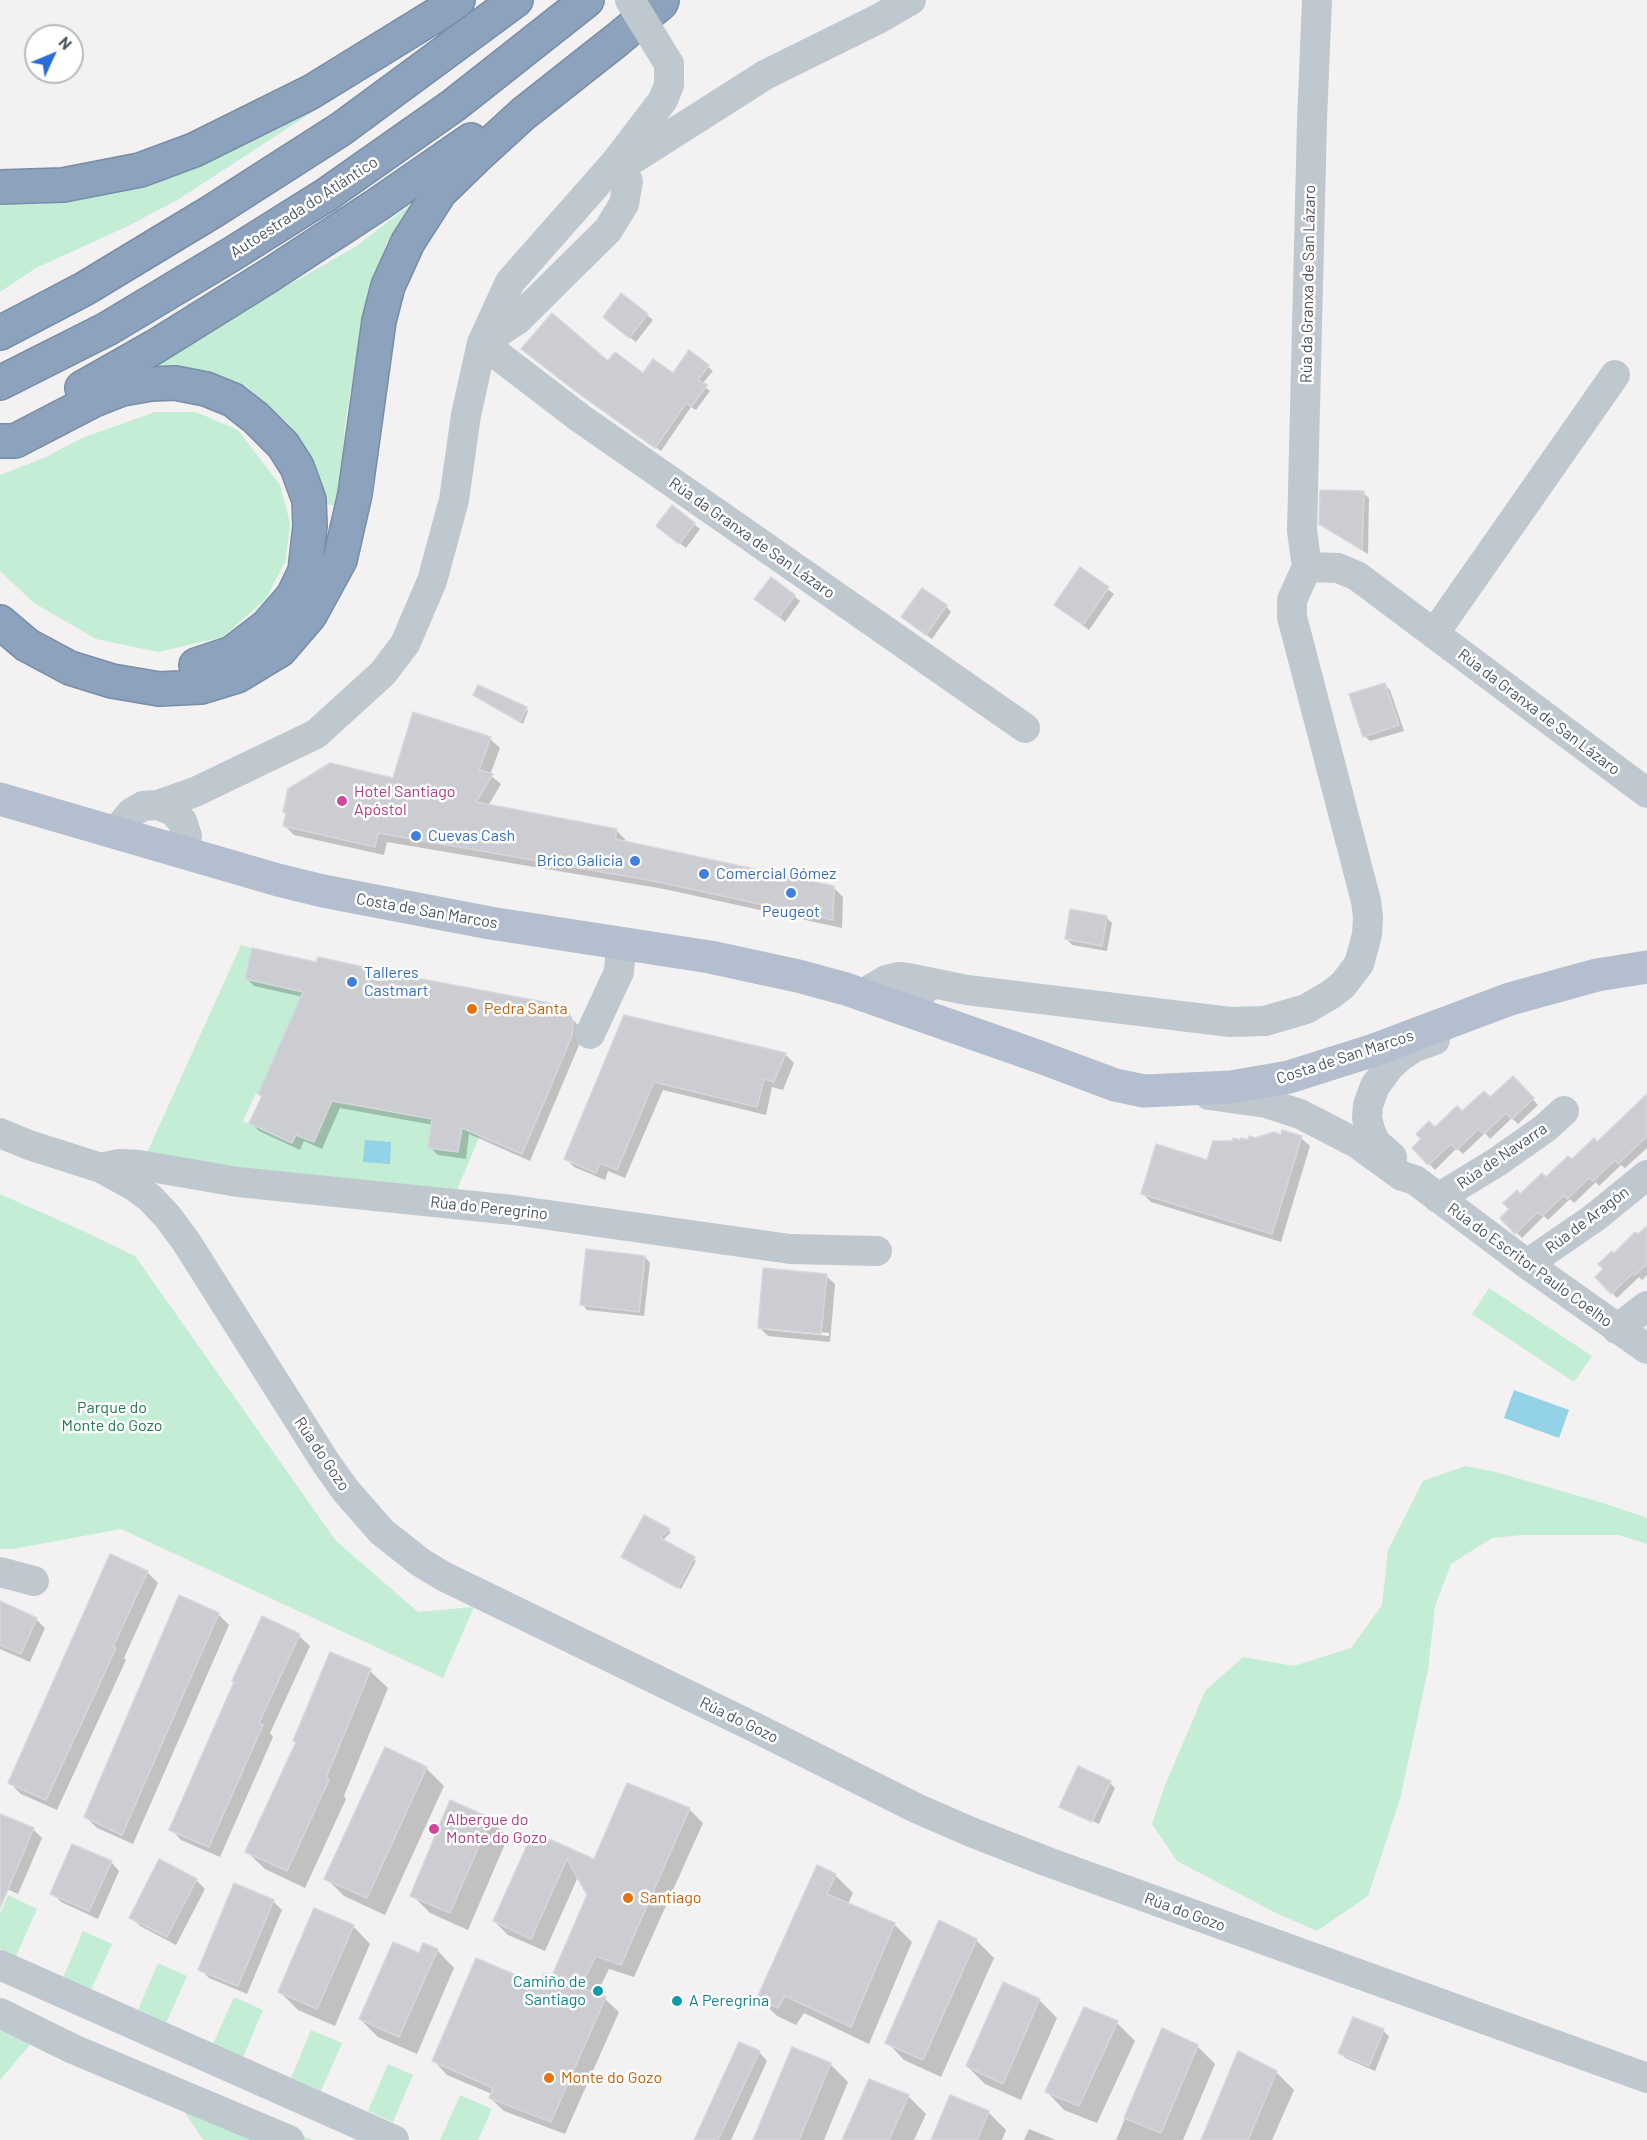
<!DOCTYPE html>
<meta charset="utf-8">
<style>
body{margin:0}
#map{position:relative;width:1647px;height:2140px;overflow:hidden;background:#f3f1f1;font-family:Barlow,sans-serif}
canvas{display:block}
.north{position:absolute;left:24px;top:24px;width:60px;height:60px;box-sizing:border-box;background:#fff;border:2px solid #b7bbbf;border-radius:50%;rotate:46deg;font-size:16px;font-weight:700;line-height:24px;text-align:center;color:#4a545e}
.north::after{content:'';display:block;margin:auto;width:21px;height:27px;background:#266dd9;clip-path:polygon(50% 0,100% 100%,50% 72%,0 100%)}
</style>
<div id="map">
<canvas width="1647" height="2140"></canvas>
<div class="north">N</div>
</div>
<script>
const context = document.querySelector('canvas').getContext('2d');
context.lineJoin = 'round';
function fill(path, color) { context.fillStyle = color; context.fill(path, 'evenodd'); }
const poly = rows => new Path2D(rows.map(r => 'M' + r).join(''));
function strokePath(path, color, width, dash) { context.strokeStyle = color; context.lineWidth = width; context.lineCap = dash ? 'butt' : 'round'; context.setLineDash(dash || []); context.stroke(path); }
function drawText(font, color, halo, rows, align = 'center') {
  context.font = font + ' Barlow,sans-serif'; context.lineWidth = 5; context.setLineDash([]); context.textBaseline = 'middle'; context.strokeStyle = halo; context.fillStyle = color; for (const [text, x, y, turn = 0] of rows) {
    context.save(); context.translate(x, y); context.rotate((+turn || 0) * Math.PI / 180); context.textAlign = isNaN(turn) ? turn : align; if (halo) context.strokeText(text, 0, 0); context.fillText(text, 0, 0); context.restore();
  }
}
fill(poly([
 [337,96,179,199,126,227,36,268,0,292,0,200,40,204,103,193,206,162],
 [423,195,386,244,369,305,356,362,345,423,342,470,334,506,322,503,314,469,289,424,246,386,200,372,151,369,184,345,355,247],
 [155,412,196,412,238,430,280,485,290,523,286,560,266,599,223,637,158,652,96,639,34,603,0,571,0,475,46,457,82,438],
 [241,945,252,948,245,979,303,992,258,1094,256,1093,243,1121,292,1143,296,1135,314,1142,332,1101,483,1128,456,1192,300,1175,146,1155],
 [0,1194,81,1230,135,1256,336,1541,418,1612,474,1607,443,1678,121,1529,13,1549,0,1549],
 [1489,1288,1592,1356,1574,1382,1472,1314],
 [1465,1466,1496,1472,1603,1503,1647,1518,1647,1544,1619,1535,1522,1535,1492,1538,1451,1564,1435,1606,1428,1670,1400,1799,1368,1896,1317,1931,1276,1913,1177,1861,1152,1824,1164,1788,1205,1691,1243,1657,1294,1666,1351,1648,1382,1605,1388,1550,1423,1481],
 [8,1895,37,1909,16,1956,0,1949,0,1914],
 [83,1931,112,1944,91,1990,63,1978],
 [158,1963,187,1976,166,2023,138,2010],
 [234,1997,263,2010,243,2057,213,2044],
 [0,2004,312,2140,203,2140,180,2105,33,2041,0,2080],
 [311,2030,342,2043,321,2091,291,2078],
 [388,2064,413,2075,393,2122,368,2111],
 [460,2095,492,2109,478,2140,440,2140]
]), '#c4edd5');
fill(poly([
 [365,1140,391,1142,390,1164,363,1162],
 [1514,1390,1569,1410,1559,1438,1504,1418]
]), '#94d2e7');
fill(poly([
 [647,315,653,320,636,342,610,323],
 [690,352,713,371,702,384,710,391,696,410,691,407,661,451,585,397,608,363,643,375,674,376],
 [1363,493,1369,498,1368,554,1327,529,1321,523],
 [694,524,700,529,686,548,664,532],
 [1080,569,1114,594,1089,630,1056,605],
 [794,596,800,601,785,622,756,599],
 [946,606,951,612,932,639,909,622],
 [1384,684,1390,690,1404,731,1370,741,1365,736],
 [474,695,526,708,528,711,523,724],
 [414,714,490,739,500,748,490,775,501,784,488,806,616,830,625,839,625,843,833,887,843,897,842,928,664,889,387,842,384,855,294,835,285,826,287,815,284,812,394,780],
 [1106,917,1112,923,1107,951,1072,945,1067,939],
 [246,978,571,1018,579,1026,579,1045,530,1161,469,1134,466,1159,438,1155,430,1147,433,1125,340,1108,322,1149,304,1141,300,1150,259,1131,251,1123,303,997,254,986],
 [625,1017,785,1054,794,1063,783,1090,772,1087,766,1115,663,1090,625,1178,608,1171,605,1180,574,1167,565,1158],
 [1513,1078,1538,1105,1518,1124,1512,1118,1490,1139,1485,1133,1463,1154,1457,1148,1435,1170,1414,1148,1435,1129,1491,1099],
 [1647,1097,1647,1148,1625,1168,1621,1165,1599,1186,1596,1182,1574,1203,1570,1199,1548,1220,1544,1216,1522,1238,1502,1218,1520,1196,1598,1144],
 [1282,1137,1301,1138,1310,1146,1281,1242,1151,1202,1142,1193,1249,1142],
 [1647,1228,1647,1275,1642,1280,1639,1277,1617,1298,1597,1277,1605,1269,1614,1255],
 [645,1257,650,1263,644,1316,587,1310,582,1304],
 [826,1276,835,1284,830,1342,768,1336,759,1327],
 [767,1327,829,1333,829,1336,767,1330],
 [645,1517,671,1532,662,1541,696,1561,681,1589,626,1559],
 [147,1572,158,1583,124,1658,126,1660,57,1810,21,1794,10,1783],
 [0,1603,36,1619,45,1628,30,1662,0,1649],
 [218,1614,229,1625,133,1844,97,1828,86,1817],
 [263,1618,299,1636,310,1646,270,1733,273,1737,220,1857,181,1840,171,1829],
 [370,1671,388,1688,344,1796,346,1799,305,1888,265,1869,247,1852],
 [426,1768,444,1786,385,1915,344,1896,326,1878],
 [1110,1783,1115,1788,1099,1824,1065,1808,1065,1811,1061,1806],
 [689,1809,703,1823,634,1977,609,1969,596,1995,605,1999,619,2012,565,2134,504,2111,490,2098,492,2094,447,2075,434,2061,553,1978,589,1895,578,1877,545,1951,508,1935,494,1921,534,1834,595,1861],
 [0,1815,33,1829,42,1838,18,1894,0,1886],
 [490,1819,508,1837,468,1930,430,1913,412,1895],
 [111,1862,119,1871,98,1919,61,1902,52,1893],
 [835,1875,853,1893,848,1904,894,1924,912,1942,869,2044,804,2013,796,2025,777,2016,759,1998],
 [196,1880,205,1889,176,1945,140,1926,131,1917],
 [273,1901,282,1910,247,1994,209,1978,200,1969],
 [353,1926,370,1944,335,2026,298,2010,280,1992],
 [976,1940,994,1958,941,2077,904,2060,887,2042],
 [437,1950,454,1968,417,2054,378,2037,360,2019],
 [1039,2000,1057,2018,1021,2100,985,2084,967,2066],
 [1354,2019,1383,2031,1389,2036,1375,2071,1345,2058,1340,2053],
 [1117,2023,1135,2041,1097,2123,1064,2110,1047,2092],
 [1162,2030,1197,2046,1215,2064,1183,2140,1116,2140],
 [759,2052,767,2061,731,2140,697,2140],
 [830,2064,848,2082,824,2140,755,2140],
 [1276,2072,1294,2090,1272,2140,1204,2140],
 [908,2096,926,2114,914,2140,844,2140],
 [988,2112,1006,2130,1002,2140,932,2140],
 [1029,2129,1056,2140,1024,2140]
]), '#0003');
const building = poly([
 [621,293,648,314,629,338,603,317,621,293],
 [552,313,608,361,615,352,643,373,653,359,673,373,689,350,709,365,698,380,707,385,691,407,686,403,655,448,578,393,521,349,552,313],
 [1320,490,1364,491,1362,550,1319,524,1320,490],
 [672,505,695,523,679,544,656,526,672,505],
 [1080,567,1109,587,1083,625,1054,605,1080,567],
 [771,577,795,595,779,617,754,599,771,577],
 [922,588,947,605,926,635,901,617,922,588],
 [1385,683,1399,725,1363,737,1349,694,1385,683],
 [478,685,527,707,520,722,473,695,478,685],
 [413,712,491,737,479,770,493,774,476,802,617,829,615,839,834,886,833,920,654,881,378,833,375,847,283,826,286,813,283,812,288,789,330,763,393,778,413,712],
 [1070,909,1107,916,1102,946,1065,939,1070,909],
 [252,948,316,962,318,957,400,975,554,1004,569,1013,573,1021,572,1036,522,1154,462,1128,458,1152,428,1148,432,1119,332,1101,314,1142,296,1135,292,1143,249,1123,262,1096,258,1094,303,992,245,979,252,948],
 [624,1015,786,1053,774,1082,764,1079,757,1107,654,1082,617,1170,600,1163,596,1173,564,1159,624,1015],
 [1513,1076,1534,1098,1512,1119,1506,1113,1484,1134,1478,1129,1457,1150,1451,1144,1428,1165,1412,1148,1421,1139,1416,1134,1429,1121,1435,1127,1457,1106,1462,1111,1484,1091,1490,1097,1513,1076],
 [1647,1094,1647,1136,1618,1164,1615,1160,1593,1181,1589,1178,1567,1199,1564,1195,1542,1216,1538,1212,1515,1234,1500,1218,1509,1209,1503,1203,1517,1190,1520,1194,1542,1173,1546,1177,1568,1156,1572,1159,1594,1138,1597,1142,1647,1094],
 [1282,1130,1302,1136,1272,1234,1141,1194,1156,1144,1207,1160,1213,1141,1232,1141,1233,1138,1240,1140,1241,1138,1248,1140,1249,1136,1255,1138,1274,1132,1281,1135,1282,1130],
 [1647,1226,1647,1264,1635,1275,1633,1273,1611,1294,1595,1277,1603,1269,1598,1264,1612,1251,1614,1253,1635,1232,1638,1234,1647,1226],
 [586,1249,645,1256,639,1312,580,1305,586,1249],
 [763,1268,827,1274,821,1334,758,1328,763,1268],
 [644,1515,670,1529,660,1538,695,1557,678,1588,621,1557,644,1515],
 [110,1554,148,1571,113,1647,116,1648,46,1800,8,1783,110,1554],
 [179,1595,219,1613,122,1835,84,1817,179,1595],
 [0,1601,37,1618,21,1654,0,1645,0,1601],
 [262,1616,300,1634,259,1723,263,1725,209,1847,169,1830,234,1682,232,1681,262,1616],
 [330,1652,371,1669,326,1778,329,1780,287,1871,245,1852,296,1742,293,1741,330,1652],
 [385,1747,427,1767,367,1898,324,1879,385,1747],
 [1078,1766,1111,1781,1092,1822,1059,1807,1078,1766],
 [627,1783,690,1808,621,1965,596,1956,580,1987,606,1997,551,2122,489,2098,493,2088,432,2061,476,1958,539,1985,544,1973,552,1976,587,1895,567,1859,531,1939,493,1921,533,1832,594,1859,627,1783],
 [450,1800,491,1818,450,1913,410,1896,450,1800],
 [0,1814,34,1828,0,1908,0,1814],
 [72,1844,112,1861,89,1911,50,1894,72,1844],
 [159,1859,197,1879,167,1937,129,1918,159,1859],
 [817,1865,836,1874,827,1894,895,1923,851,2027,785,1996,778,2008,757,1998,817,1865],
 [234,1883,274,1900,238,1986,198,1970,234,1883],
 [314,1908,354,1925,317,2009,278,1992,314,1908],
 [939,1920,977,1939,923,2060,885,2043,939,1920],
 [393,1942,419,1953,423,1943,438,1949,399,2037,359,2019,393,1942],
 [1003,1982,1040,1999,1003,2084,966,2066,1003,1982],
 [1084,2007,1118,2021,1079,2106,1045,2092,1084,2007],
 [1353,2017,1384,2029,1369,2066,1338,2053,1353,2017],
 [1162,2028,1198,2045,1161,2133,1124,2118,1162,2028],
 [739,2042,760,2051,718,2140,694,2140,739,2042],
 [792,2047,831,2063,799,2140,753,2140,792,2047],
 [1238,2051,1277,2071,1248,2140,1201,2140,1238,2051],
 [869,2079,909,2095,889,2140,842,2140,869,2079],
 [950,2095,989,2111,977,2140,931,2140,950,2095]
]);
fill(building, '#cbcdd3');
strokePath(building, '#d6d7dc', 1.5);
const highway = poly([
 [0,187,63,185,140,170,194,150,311,92,441,12,458,0],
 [0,333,84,289,213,211,341,129,516,0],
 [0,383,107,329,232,254,326,195,454,105,587,0],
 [82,388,156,346,270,275,377,205,471,140],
 [0,441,15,441,94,400,122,389,151,384,175,383,206,389,233,400,256,418,283,445,297,467,309,500,310,526,305,571,293,596,267,626,232,653,196,665],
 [0,622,27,645,70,668,112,681,159,689,201,687,237,676,280,650,310,615,340,560,355,494,379,321,388,286,408,242,440,192,476,157,523,114,618,39,661,3,662,0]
]);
strokePath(highway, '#788da8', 36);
strokePath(poly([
 [669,64,669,85,663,100,615,163,628,181,624,204,608,230,517,320,482,343,580,418,1025,728],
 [1307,567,1338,568,1357,576,1647,793],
 [1434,634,1615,375],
 [158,805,195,792,316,734,383,673,405,644,432,581,454,500,466,415,482,343,510,282,615,163,633,159,765,75,880,18,911,0],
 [118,832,122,824,131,813,143,806,158,805,173,811,182,821,187,836,184,852],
 [908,978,967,990,1230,1022,1265,1021,1306,1009,1330,995,1343,985,1359,964,1367,935,1368,917,1366,901,1292,617,1292,600,1307,567,1302,531,1312,121,1317,0],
 [861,995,886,980,898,977,908,978,920,985,923,991],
 [590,1034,619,972,621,943],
 [1209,1095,1266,1103,1300,1114,1358,1144,1402,1176,1415,1180,1527,1264,1647,1349],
 [0,1133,29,1145,101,1168,134,1186,150,1198,168,1217,187,1243,326,1463,346,1491,382,1532,420,1562,443,1576,756,1728,916,1808,971,1832,1048,1862,1647,2078],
 [1392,1157,1375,1142,1370,1130,1367,1118,1368,1105,1375,1086,1389,1067,1400,1057,1413,1048,1435,1040],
 [101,1168,119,1164,139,1165,238,1182,513,1210,790,1249,877,1251],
 [1438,1198,1497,1162,1544,1129,1564,1111],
 [1527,1264,1594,1218,1647,1175],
 [1617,1329,1647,1306],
 [0,1572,34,1581],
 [0,1965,394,2140],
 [0,2013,73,2049,289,2140]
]), '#c0c8cf', 30);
strokePath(poly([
 [0,799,278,880,323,891,490,923,710,957,798,976,846,989,1040,1057,1115,1085,1144,1091,1231,1087,1289,1077,1374,1050,1510,999,1597,975,1647,967]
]), '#b3bfce', 33);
strokePath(highway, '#8da2bc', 33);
strokePath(poly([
 [630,0,669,64]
]), '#c0c8cf', 30);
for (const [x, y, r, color] of [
 [342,801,6,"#d1479c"],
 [416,836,6,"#3f7fe0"],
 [635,861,6,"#3f7fe0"],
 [704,874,6,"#3f7fe0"],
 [791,893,6,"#3f7fe0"],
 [352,982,6,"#3f7fe0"],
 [472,1009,6,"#e8710a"],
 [434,1829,6,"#d1479c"],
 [628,1898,6,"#e8710a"],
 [598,1991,6,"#0f9aa8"],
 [677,2001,6,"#0f9aa8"],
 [549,2078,6,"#e8710a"]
]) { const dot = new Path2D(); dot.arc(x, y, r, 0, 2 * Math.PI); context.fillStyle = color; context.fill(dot); strokePath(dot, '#fff', 2); }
drawText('16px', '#4a545e', '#fff', [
 ["Autoestrada do Atlántico",304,207,-33],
 ["Rúa da Granxa de San Lázaro",1308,284,-89],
 ["Rúa da Granxa de San Lázaro",752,538,35],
 ["Rúa da Granxa de San Lázaro",1539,712,37],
 ["Costa de San Marcos",427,911,10],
 ["Costa de San Marcos",1345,1057,-18],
 ["Rúa de Navarra",1502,1156,-34],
 ["Rúa do Peregrino",489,1208,6],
 ["Rúa de Aragón",1587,1220,-37],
 ["Rúa do Escritor Paulo Coelho",1530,1265,36],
 ["Rúa do Gozo",322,1454,56],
 ["Rúa do Gozo",739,1720,26],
 ["Rúa do Gozo",1185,1912,20]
]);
drawText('16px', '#b23c85', '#fff', [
 ["Hotel Santiago",354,792],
 ["Apóstol",354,810],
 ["Albergue do",446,1820],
 ["Monte do Gozo",446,1838]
], 'left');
drawText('16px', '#366cbe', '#fff', [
 ["Cuevas Cash",428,836],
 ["Brico Galicia",623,861,"right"],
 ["Comercial Gómez",716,874],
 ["Peugeot",791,912,"center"],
 ["Talleres",364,973],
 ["Castmart",364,991]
], 'left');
drawText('16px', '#c56008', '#fff', [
 ["Pedra Santa",484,1009],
 ["Santiago",640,1898],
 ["Monte do Gozo",561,2078]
], 'left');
drawText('16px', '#1e7c51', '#fff', [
 ["Parque do",112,1408],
 ["Monte do Gozo",112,1426]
]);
drawText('16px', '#0d838f', '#fff', [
 ["Camiño de",586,1982],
 ["Santiago",586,2000],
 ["A Peregrina",689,2001,"left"]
], 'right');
</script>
